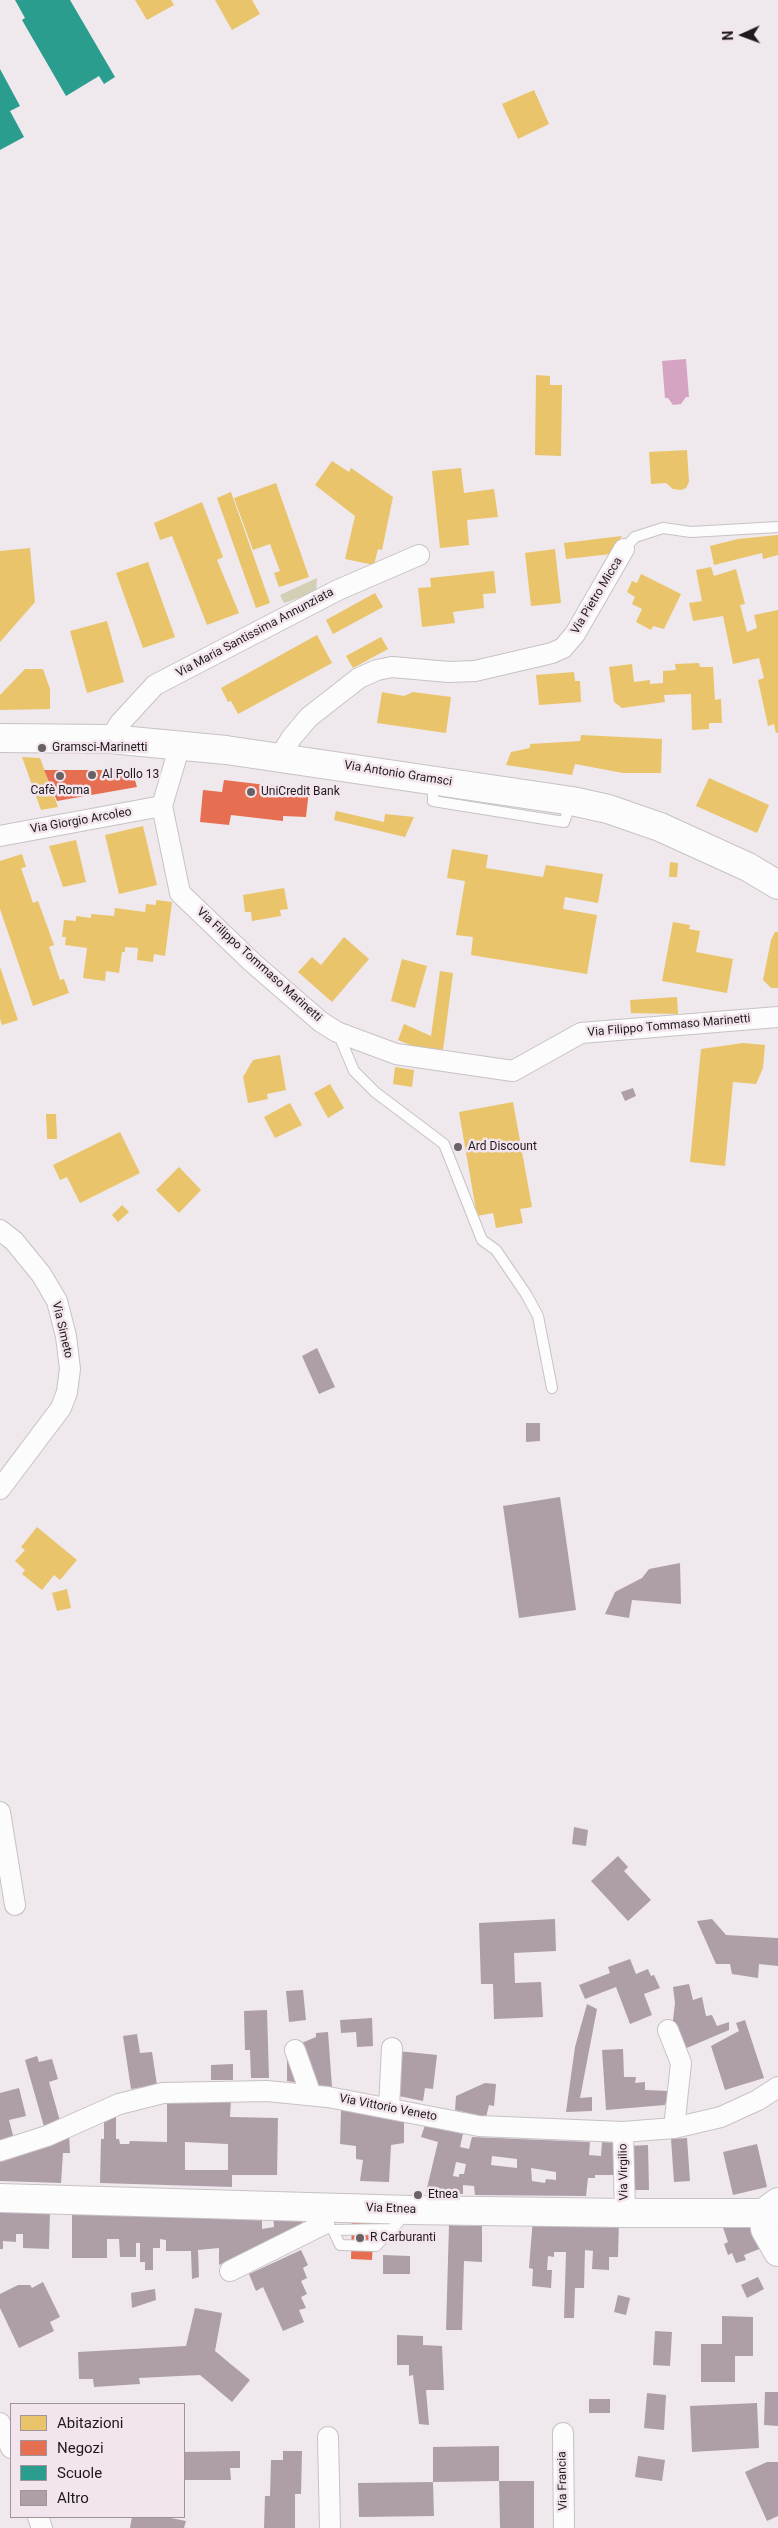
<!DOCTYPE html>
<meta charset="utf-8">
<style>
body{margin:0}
#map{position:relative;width:778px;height:2528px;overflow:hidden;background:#efe8ec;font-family:Roboto,sans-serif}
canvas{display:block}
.legend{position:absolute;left:10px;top:2403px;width:175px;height:115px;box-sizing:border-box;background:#f2e5ed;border:1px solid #9e949a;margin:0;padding:6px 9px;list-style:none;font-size:15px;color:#1f1a1d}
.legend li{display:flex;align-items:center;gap:10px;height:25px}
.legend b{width:25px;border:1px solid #9e949a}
.north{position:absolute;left:718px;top:10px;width:50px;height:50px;-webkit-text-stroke:4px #f2e5ed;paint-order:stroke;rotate:268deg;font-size:14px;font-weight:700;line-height:20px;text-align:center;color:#1f1a1d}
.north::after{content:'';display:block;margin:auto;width:18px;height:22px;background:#1f1a1d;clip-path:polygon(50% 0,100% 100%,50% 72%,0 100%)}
</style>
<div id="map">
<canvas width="778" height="2528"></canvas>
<ul class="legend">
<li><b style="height:14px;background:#e9c46a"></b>Abitazioni</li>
<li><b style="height:14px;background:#e76f51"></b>Negozi</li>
<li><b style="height:14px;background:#2a9d8f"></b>Scuole</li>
<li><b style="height:14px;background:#ae9ea8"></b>Altro</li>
</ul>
<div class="north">N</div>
</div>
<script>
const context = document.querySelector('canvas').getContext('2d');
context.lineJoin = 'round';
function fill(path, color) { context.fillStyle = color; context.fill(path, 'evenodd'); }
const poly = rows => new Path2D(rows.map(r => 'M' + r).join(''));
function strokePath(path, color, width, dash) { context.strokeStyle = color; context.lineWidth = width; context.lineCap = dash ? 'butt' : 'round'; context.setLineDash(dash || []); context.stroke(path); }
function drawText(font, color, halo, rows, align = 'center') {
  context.font = font + ' Roboto,sans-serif'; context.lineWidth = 5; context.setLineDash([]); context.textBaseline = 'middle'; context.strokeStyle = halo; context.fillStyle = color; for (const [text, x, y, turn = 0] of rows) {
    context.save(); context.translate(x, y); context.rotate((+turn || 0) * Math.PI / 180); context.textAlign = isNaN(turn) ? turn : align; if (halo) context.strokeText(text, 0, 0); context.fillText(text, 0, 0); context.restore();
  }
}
fill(poly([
 [317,578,316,592,284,603,280,595]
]), '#d3cfb5');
fill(poly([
 [686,359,689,397,686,397,681,404,673,405,668,398,665,398,662,361]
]), '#d6a4c3');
fill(poly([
 [135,0,171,0,174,5,147,20],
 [215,0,252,0,260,14,232,30],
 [534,90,549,124,518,139,502,104],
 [536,375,550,376,550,385,562,385,561,456,535,455],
 [687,450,689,482,686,488,681,490,673,489,666,483,651,484,649,452],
 [332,461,349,472,351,468,393,497,382,550,378,549,374,565,345,559,355,516,315,485],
 [461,468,464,493,494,489,498,517,467,520,469,545,440,548,432,471],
 [276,483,309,577,279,587,274,573,280,571,270,544,253,550,234,498],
 [231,492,270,603,256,608,217,498],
 [202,502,223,557,217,560,239,613,207,625,172,536,160,540,154,523],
 [778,535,778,555,763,559,762,553,714,565,710,546,738,539],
 [622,536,611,554,566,559,564,543],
 [30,548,35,602,0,642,0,551],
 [555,549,561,603,531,606,525,553],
 [148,562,175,637,143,648,116,573],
 [711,567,714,576,736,569,745,604,740,605,747,632,757,628,754,615,778,610,778,733,776,733,774,724,768,726,758,680,764,678,759,658,733,664,723,616,693,621,689,603,702,601,696,570],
 [494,571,496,593,483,594,484,608,453,612,455,623,422,627,418,588,431,587,430,578],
 [641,574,681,594,664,629,653,626,651,630,636,622,642,609,632,604,635,597,627,592,632,581,637,583],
 [375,593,383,607,333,634,326,620],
 [107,621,124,682,87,693,70,631],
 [317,635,332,663,238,714,231,701,228,702,221,688],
 [381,637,388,649,353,668,346,656],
 [699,663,700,667,713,667,715,700,721,699,722,723,709,723,709,729,692,730,691,694,664,695,665,702,622,708,614,702,609,667,632,664,634,682,650,680,650,684,663,683,663,671,676,670,675,664],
 [25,669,43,669,50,689,50,709,0,710,0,695],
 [574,672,575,681,580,681,581,702,539,705,536,675],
 [382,692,404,696,413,692,451,697,446,733,377,723],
 [581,735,662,739,661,773,623,773,575,764,572,775,506,765,511,752,530,748,530,744,580,741],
 [22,757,40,758,58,807,41,810],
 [709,778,769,805,757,833,696,806],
 [336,811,384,822,385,814,414,817,405,837,334,820],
 [143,826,157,885,119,894,105,835],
 [76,840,86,882,63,887,49,846],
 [452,849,488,855,486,868,543,877,546,865,603,874,598,903,565,897,563,909,597,915,587,974,471,955,473,937,456,935,465,881,447,878],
 [22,854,26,867,21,868,33,903,38,901,54,945,49,947,60,980,64,979,69,993,33,1006,0,909,0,861],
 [670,862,678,863,677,877,669,877],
 [284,888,288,909,280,910,281,916,252,921,251,912,245,912,243,895],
 [156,900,172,902,165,956,154,954,153,962,137,960,138,948,125,947,125,952,122,952,119,973,106,971,105,981,83,978,87,948,65,945,66,937,62,937,64,920,76,921,76,916,91,918,91,914,114,916,115,908,145,912,146,904,156,905],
 [673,922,690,925,689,929,700,931,696,952,733,959,727,993,662,981],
 [775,932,778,932,778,988,771,988,763,980,771,940],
 [344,937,369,959,332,1002,298,972,312,957,321,965],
 [402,959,427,966,415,1008,391,1001],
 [0,967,18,1020,2,1025,0,1019],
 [440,971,453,973,443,1050,415,1047,398,1040,404,1024,431,1036],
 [677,997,678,1014,631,1013,630,1000],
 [743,1043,765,1045,763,1068,756,1084,733,1082,725,1166,690,1162,701,1049],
 [280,1055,286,1090,267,1094,268,1099,248,1103,243,1077,253,1060],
 [395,1067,414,1070,412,1087,393,1084],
 [330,1084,344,1108,328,1118,314,1093],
 [513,1102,532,1207,520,1209,523,1223,496,1228,493,1213,477,1216,459,1112],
 [290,1103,302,1125,275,1138,264,1117],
 [46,1114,56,1114,57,1139,47,1139],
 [120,1132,140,1173,80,1203,67,1177,60,1180,53,1165],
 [179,1167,201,1190,179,1213,156,1190],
 [122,1205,129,1212,118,1222,112,1215],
 [37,1527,77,1560,60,1580,54,1575,42,1590,22,1574,25,1570,15,1561,25,1550,21,1547],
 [67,1589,71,1608,57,1611,52,1593]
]), '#e9c46a');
fill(poly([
 [44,770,132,770,137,787,57,801],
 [224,780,309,790,306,817,283,816,283,821,231,815,229,825,200,822,203,790,222,792],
 [352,2214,374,2215,372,2260,351,2259]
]), '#e76f51');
fill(poly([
 [15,0,70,0,115,77,104,84,99,76,66,96,22,20,25,18],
 [0,69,20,106,10,111,24,137,0,150]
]), '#2a9d8f');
fill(poly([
 [633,1088,636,1096,625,1101,621,1092],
 [317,1348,335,1387,319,1394,302,1356],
 [526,1423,540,1423,540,1441,526,1442],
 [560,1497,576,1610,519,1618,503,1506],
 [680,1563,681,1604,632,1600,629,1618,605,1614,615,1592,642,1578,649,1569],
 [574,1827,588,1830,586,1846,572,1844],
 [618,1856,628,1867,624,1871,651,1900,628,1921,591,1881],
 [555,1919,556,1951,514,1953,515,1983,541,1982,543,2017,494,2019,493,1984,481,1984,479,1923],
 [712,1919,726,1935,778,1938,778,1966,759,1964,758,1978,732,1974,730,1964,716,1964,697,1921],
 [630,1959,636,1974,648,1969,651,1976,654,1975,660,1988,644,1994,652,2015,630,2024,616,1987,585,1999,579,1985,610,1973,608,1967],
 [689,1984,693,2000,702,1997,706,2016,712,2015,717,2026,729,2022,729,2030,682,2050,672,2029,675,2003,673,1987],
 [303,1990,306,2020,289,2022,286,1991],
 [587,2004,597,2009,580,2098,592,2097,592,2111,566,2112,575,2047],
 [267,2010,269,2078,251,2078,250,2050,245,2050,244,2011],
 [372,2018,373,2046,357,2047,356,2032,341,2033,340,2020],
 [745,2020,764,2078,725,2090,711,2046,739,2031,736,2023],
 [328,2032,332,2087,311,2085,299,2044,316,2037,316,2033],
 [137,2034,140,2053,152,2052,157,2085,131,2089,123,2036],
 [623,2049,624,2077,636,2077,635,2083,645,2082,645,2090,669,2091,665,2105,606,2110,602,2050],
 [398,2051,437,2055,433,2089,425,2088,423,2101,394,2095],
 [287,2052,305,2084,287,2081],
 [37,2056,39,2062,52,2059,58,2079,49,2082,60,2121,45,2130,25,2060],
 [233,2064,233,2080,211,2080,211,2065],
 [485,2083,496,2084,494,2106,489,2105,486,2117,455,2110,456,2096],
 [19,2088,26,2116,9,2120,14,2139,0,2143,0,2093],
 [167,2099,231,2099,230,2117,278,2118,277,2175,232,2175,232,2187,100,2183,101,2139,104,2139,104,2116,116,2110,116,2139,119,2139,120,2144,129,2144,130,2141,167,2142],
 [185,2142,228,2144,228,2170,185,2170],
 [341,2110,404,2121,404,2143,391,2145,389,2182,360,2181,363,2160,356,2159,356,2146,340,2144],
 [425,2125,463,2134,460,2147,469,2149,472,2137,590,2142,589,2155,601,2156,602,2142,620,2143,620,2175,595,2175,595,2178,588,2178,586,2196,475,2195,474,2186,463,2185,463,2194,426,2192,438,2142,421,2137],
 [492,2156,517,2159,517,2168,491,2165],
 [456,2162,466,2164,464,2174,459,2174,459,2177,453,2176],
 [531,2168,556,2172,556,2180,546,2179,545,2183,532,2181],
 [69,2132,70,2153,63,2153,61,2183,0,2181,0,2160],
 [687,2138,690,2181,674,2182,671,2139],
 [757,2144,767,2187,733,2195,723,2152],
 [648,2145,649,2190,631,2190,629,2146],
 [72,2208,262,2212,262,2229,274,2227,273,2212,302,2213,302,2224,219,2265,219,2248,198,2250,199,2277,192,2279,191,2251,166,2251,166,2240,160,2239,160,2248,153,2248,153,2270,145,2270,145,2262,140,2262,140,2243,136,2243,136,2257,120,2257,119,2239,107,2239,107,2258,72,2258],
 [0,2209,50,2210,49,2249,23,2248,23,2234,16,2234,16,2242,3,2241,3,2249,0,2249],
 [533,2218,619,2221,618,2257,609,2257,609,2270,592,2269,593,2251,585,2250,584,2288,575,2288,574,2318,564,2318,566,2252,554,2252,554,2257,548,2256,547,2270,552,2270,551,2288,532,2286,533,2269,529,2268],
 [747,2223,762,2248,744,2255,746,2260,736,2263,732,2253,728,2255,724,2244,728,2242,722,2225],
 [449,2225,482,2226,482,2262,464,2261,462,2330,446,2330],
 [301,2250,308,2265,303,2268,307,2278,301,2281,307,2294,301,2297,306,2308,299,2310,304,2322,283,2331,263,2287,256,2291,249,2274],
 [383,2255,410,2256,410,2274,383,2274],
 [758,2277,764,2289,747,2298,741,2285],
 [43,2282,60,2317,50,2322,54,2331,19,2348,0,2308,0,2294,18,2285,30,2285,32,2288],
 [155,2289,156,2300,132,2308,131,2293],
 [618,2295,630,2298,626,2315,614,2312],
 [195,2308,222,2313,215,2351,250,2380,232,2402,200,2375,139,2378,140,2384,94,2387,93,2379,79,2379,78,2352,186,2346],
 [722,2316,753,2317,753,2356,735,2356,735,2382,701,2382,701,2344,722,2344],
 [655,2331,672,2332,670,2366,653,2365],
 [397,2335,423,2336,423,2345,442,2346,444,2390,426,2390,429,2425,419,2424,413,2375,409,2376,409,2365,397,2365],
 [765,2392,778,2392,778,2426,764,2425],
 [647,2393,666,2395,664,2430,644,2428],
 [589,2399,610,2399,610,2413,589,2413],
 [757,2403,759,2448,692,2452,690,2406],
 [499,2446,499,2481,433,2482,434,2516,359,2517,358,2483,433,2482,433,2447],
 [240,2451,240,2468,230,2468,231,2480,184,2480,184,2452],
 [283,2451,302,2451,301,2494,295,2494,295,2528,264,2528,265,2496,270,2496,271,2460,283,2460],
 [638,2456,665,2460,662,2481,635,2477],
 [767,2462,778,2462,778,2516,767,2521,745,2472],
 [499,2481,534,2481,534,2528,500,2528],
 [132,2517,166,2517,186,2521,184,2528,130,2528]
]), '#ae9ea8');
const lane = poly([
 [624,549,635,537,663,528,691,532,778,527],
 [433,781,433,801,564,822,572,801],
 [338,1033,354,1071,375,1092,444,1144,482,1240,496,1250,526,1294,538,1316,552,1388],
 [324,2224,333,2230,392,2229,406,2214],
 [333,2230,340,2245,376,2246,392,2229]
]);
const street = poly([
 [110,739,120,723,155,685,338,590,419,555],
 [180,745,162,806,180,893,253,963,321,1022,337,1032,396,1054,513,1071,581,1033,778,1017],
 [280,756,292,737,309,717,359,678,377,670,392,667,449,672,475,671,552,653,563,648,575,634,624,549],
 [0,836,162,806],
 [0,1230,14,1241,41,1274,57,1301,66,1336,70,1369,67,1392,61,1408,0,1489],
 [0,1812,15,1905],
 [668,2030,681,2063,674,2128],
 [295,2050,311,2095],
 [389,2108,392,2048],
 [623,2132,625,2213],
 [0,2151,47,2136,119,2104,163,2093,267,2091,328,2097,479,2126,623,2132,674,2128,721,2117,758,2100,778,2087],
 [230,2271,324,2224,324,2207],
 [0,2423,11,2448],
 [563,2433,564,2528],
 [328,2437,330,2528],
 [38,2517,42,2528]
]);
const secondary = poly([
 [0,738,110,739,226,750,572,801,608,809,660,827,748,867,778,885],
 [0,2198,411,2210,625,2213,763,2213,778,2202],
 [763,2213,765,2229,778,2252]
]);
strokePath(lane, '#c7c2c5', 12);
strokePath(street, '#c7c2c5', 22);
strokePath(secondary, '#c7c2c5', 30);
strokePath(lane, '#fdfcfc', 10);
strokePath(street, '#fdfcfc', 20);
strokePath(secondary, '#fdfcfc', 28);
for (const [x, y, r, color] of [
 [42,748,5,"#686265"],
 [92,775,5,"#686265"],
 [60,776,5,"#686265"],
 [251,792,5,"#686265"],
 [458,1147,5,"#686265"],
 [418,2195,5,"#686265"],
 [360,2238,5,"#686265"]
]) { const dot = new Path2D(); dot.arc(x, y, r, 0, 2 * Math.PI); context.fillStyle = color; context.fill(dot); strokePath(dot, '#f2e5ed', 2); }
drawText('12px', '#1f1a1d', '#f2e5ed', [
 ["Via Pietro Micca",597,596,-59],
 ["Via Maria Santissima Annunziata",255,633,-28],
 ["Via Antonio Gramsci",398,774,9],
 ["Via Giorgio Arcoleo",81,821,-10],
 ["Via Filippo Tommaso Marinetti",259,965,42],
 ["Via Filippo Tommaso Marinetti",669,1026,-5],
 ["Via Simeto",62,1330,77],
 ["Via Vittorio Veneto",388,2108,11],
 ["Via Virgilio",624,2172,-91],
 ["Via Etnea",391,2209,2],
 ["Via Francia",563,2481,-91]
]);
drawText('12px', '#1f1a1d', '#f2e5ed', [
 ["Gramsci-Marinetti",52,748],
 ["Al Pollo 13",102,775],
 ["Cafè Roma",60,791,"center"],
 ["UniCredit Bank",261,792],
 ["Ard Discount",468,1147],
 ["Etnea",428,2195],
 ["R Carburanti",370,2238]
], 'left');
</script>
